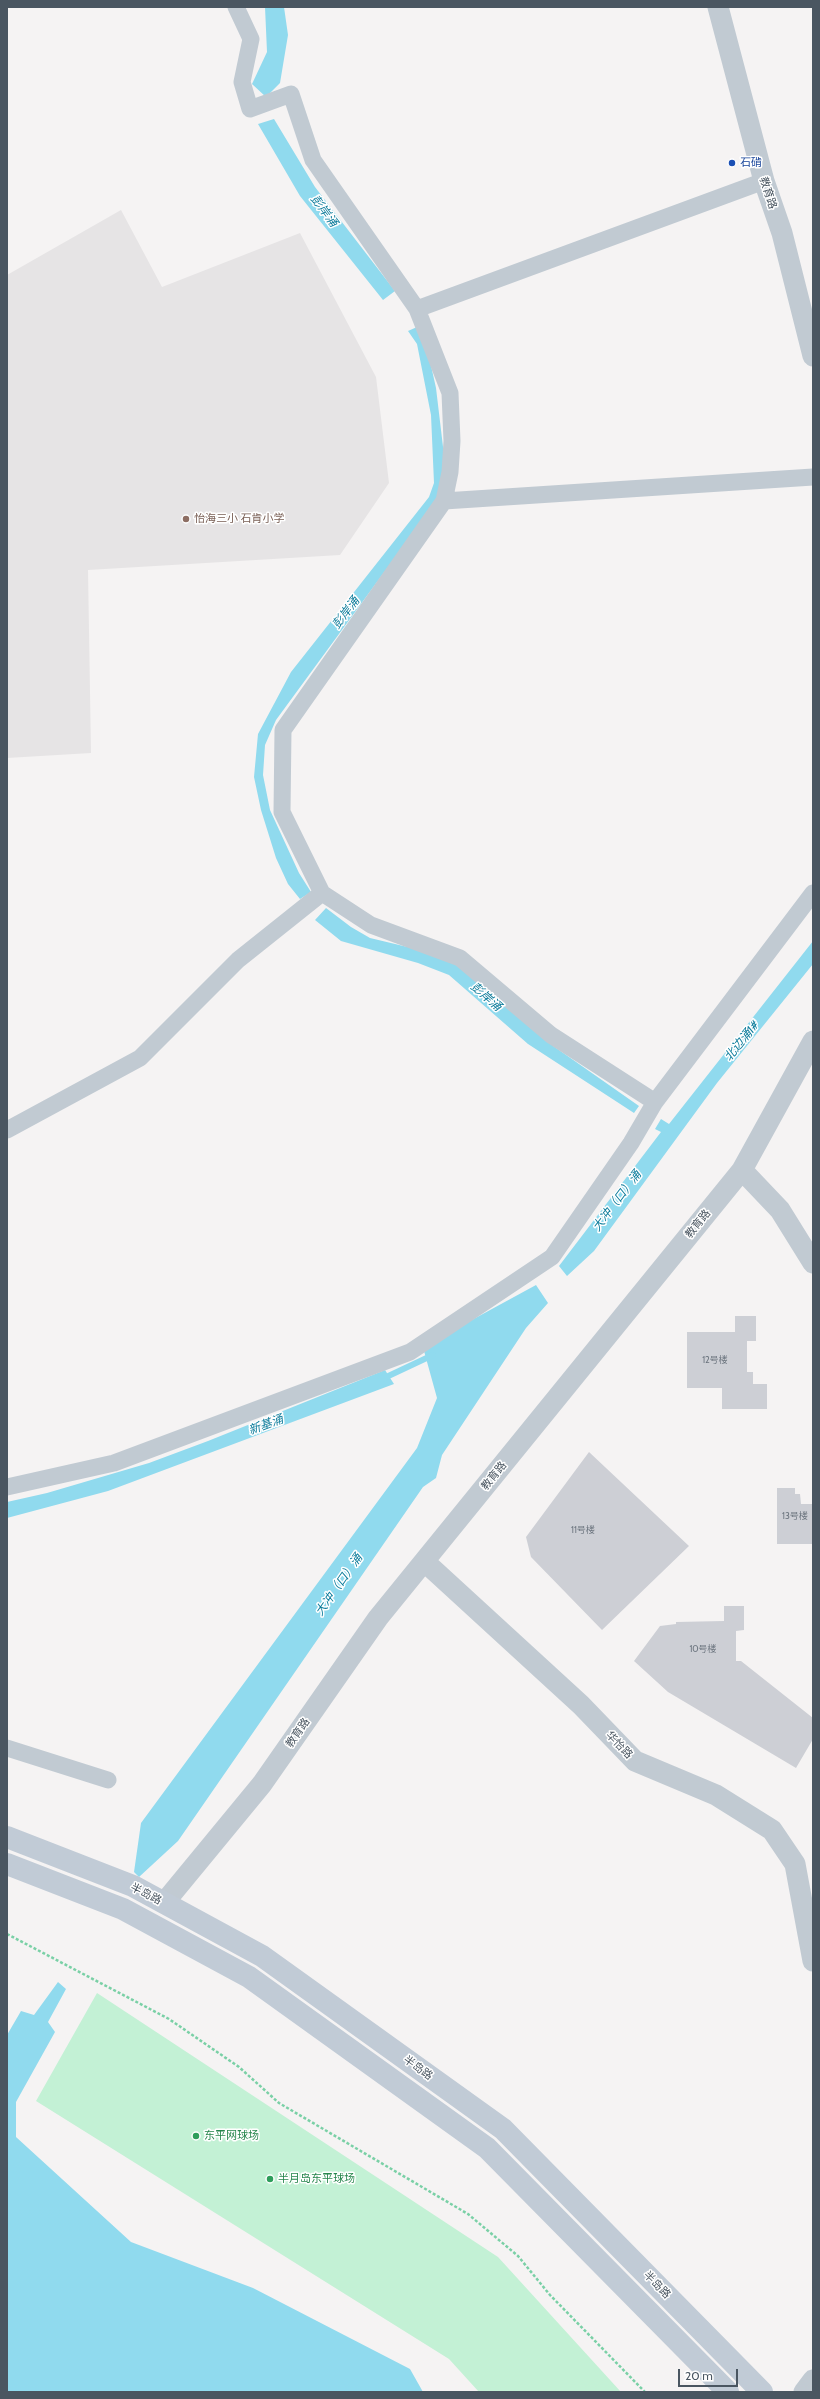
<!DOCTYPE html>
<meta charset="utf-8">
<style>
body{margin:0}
#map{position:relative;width:820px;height:2399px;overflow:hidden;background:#f5f3f3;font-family:Cabin,sans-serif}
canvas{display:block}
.frame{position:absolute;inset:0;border:8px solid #4a5661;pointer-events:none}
.scale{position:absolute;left:678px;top:2369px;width:60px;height:18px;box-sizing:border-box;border:2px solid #4a5661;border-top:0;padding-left:5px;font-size:12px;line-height:14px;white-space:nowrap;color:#4a5661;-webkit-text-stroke:3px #fff;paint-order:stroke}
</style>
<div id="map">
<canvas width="820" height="2399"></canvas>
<div class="frame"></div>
<div class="scale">20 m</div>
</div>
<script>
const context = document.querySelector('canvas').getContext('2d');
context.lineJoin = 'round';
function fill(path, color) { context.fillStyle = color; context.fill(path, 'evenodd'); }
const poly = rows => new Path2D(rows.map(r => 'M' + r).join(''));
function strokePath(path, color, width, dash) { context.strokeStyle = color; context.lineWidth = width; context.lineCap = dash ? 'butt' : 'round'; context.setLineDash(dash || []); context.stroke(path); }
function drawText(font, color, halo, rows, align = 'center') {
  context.font = font + ' Cabin,"Noto Sans SC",sans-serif'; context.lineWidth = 3; context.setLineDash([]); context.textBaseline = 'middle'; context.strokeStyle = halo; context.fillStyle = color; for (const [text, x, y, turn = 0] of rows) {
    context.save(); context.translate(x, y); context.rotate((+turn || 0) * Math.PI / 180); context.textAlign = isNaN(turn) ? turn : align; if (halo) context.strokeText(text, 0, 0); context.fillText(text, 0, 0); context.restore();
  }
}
fill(poly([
 [121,210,162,287,300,233,376,377,389,483,340,555,88,570,91,753,7,758,7,275]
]), '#e6e4e5');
fill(poly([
 [97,1993,498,2257,621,2392,479,2392,449,2359,36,2101]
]), '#c3f1d5');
fill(poly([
 [265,7,284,7,288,35,280,83,266,97,252,84,267,52],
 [274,119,315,187,395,291,383,300,300,196,258,124],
 [417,327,426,343,436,388,446,472,440,496,276,720,265,745,263,775,270,810,299,873,311,892,300,899,288,884,276,858,261,810,254,777,258,734,291,672,429,497,434,483,431,415,417,344,408,331],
 [326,908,351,927,370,938,416,949,451,960,549,1043,639,1106,634,1113,528,1044,449,975,418,963,341,941,315,920],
 [813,941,813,964,717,1083,594,1251,567,1276,559,1266,661,1132,655,1129,661,1119,669,1124],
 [536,1285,548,1303,526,1328,442,1455,436,1478,423,1487,178,1841,139,1877,134,1872,141,1823,417,1448,437,1398,424,1351,435,1340],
 [385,1370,394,1384,108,1491,7,1518,7,1502,47,1493,149,1463,208,1441],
 [58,1982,66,1989,48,2022,55,2032,16,2102,16,2137,131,2242,253,2288,410,2369,423,2392,7,2392,7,2035,21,2011,34,2015]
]), '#90daee');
strokePath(poly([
 [382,1379,433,1355]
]), '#90daee', 6);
fill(poly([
 [735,1316,756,1316,756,1341,747,1341,747,1372,753,1372,753,1384,767,1384,767,1409,722,1409,722,1388,687,1388,687,1332,735,1332],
 [589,1452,689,1546,602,1630,531,1557,526,1537],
 [777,1488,795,1488,795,1494,800,1494,801,1504,813,1504,813,1544,777,1544],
 [724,1606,744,1606,744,1630,736,1631,736,1661,741,1661,813,1718,813,1739,796,1768,668,1692,634,1661,660,1626,676,1624,676,1622,724,1621]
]), '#cdcfd5');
strokePath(poly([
 [7,1934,169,2019,239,2067,279,2103,468,2214,518,2256,550,2295,645,2392]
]), '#7ad0a6', 2.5, [3, 2]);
strokePath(poly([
 [236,7,251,39,242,82,250,109,291,94,313,160,417,309,450,393,452,441,450,472,444,501,283,730,282,812,322,893,371,925,460,958,551,1035,655,1102],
 [417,309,764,181],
 [444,501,813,477],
 [7,1130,140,1058,238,960,322,893],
 [7,1487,114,1463,410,1352,552,1257,631,1143,655,1102,813,893],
 [7,1748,108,1780]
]), '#c1cad2', 17);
strokePath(poly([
 [718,7,764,181,782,233,813,356],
 [742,1170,780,1210,813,1263],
 [425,1562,581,1705,635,1761,716,1795,772,1830,795,1864,813,1961],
 [164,1903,262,1784,378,1618,742,1170,813,1041],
 [804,2392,813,2380]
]), '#c1cad2', 21);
strokePath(poly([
 [7,1837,133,1886,262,1956,503,2129,762,2392],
 [7,1864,123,1909,249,1977,487,2148,728,2392]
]), '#c1cbd6', 22);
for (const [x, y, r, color] of [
 [732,163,4,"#1a4fb4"],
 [186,519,4,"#8d6e63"],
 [196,2136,4,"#2e9e5b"],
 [270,2179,4,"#2e9e5b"]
]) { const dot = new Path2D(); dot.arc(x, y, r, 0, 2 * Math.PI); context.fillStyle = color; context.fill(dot); strokePath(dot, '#fff', 1.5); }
drawText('9px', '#6b747e', null, [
 ["12号楼",715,1360],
 ["13号楼",795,1516],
 ["11号楼",583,1530],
 ["10号楼",703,1649]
]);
drawText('11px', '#164399', '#fff', [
 ["石𬒔",740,163]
], 'left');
drawText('11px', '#4a5661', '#fff', [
 ["教育路",768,193,72],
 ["教育路",698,1224,-51],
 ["教育路",494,1476,-51],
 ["教育路",298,1733,-55],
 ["华怡路",619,1745,46],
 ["半岛路",146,1894,27],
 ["半岛路",418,2068,36],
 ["半岛路",657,2285,45]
]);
drawText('11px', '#785e54', '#fff', [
 ["怡海三小 石肯小学",194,519]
], 'left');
drawText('11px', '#27864d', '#fff', [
 ["东平网球场",204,2136],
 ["半月岛东平球场",278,2179]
], 'left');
drawText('italic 12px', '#0c7c9b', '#fff', [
 ["彭岸涌",324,211,53],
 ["彭岸涌",346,613,-53],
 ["彭岸涌",486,997,41],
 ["北边涌1#",742,1041,-51],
 ["大冲（口）涌",617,1201,-53],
 ["新基涌",266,1425,-20],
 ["大冲（口）涌",339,1585,-55]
]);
</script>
